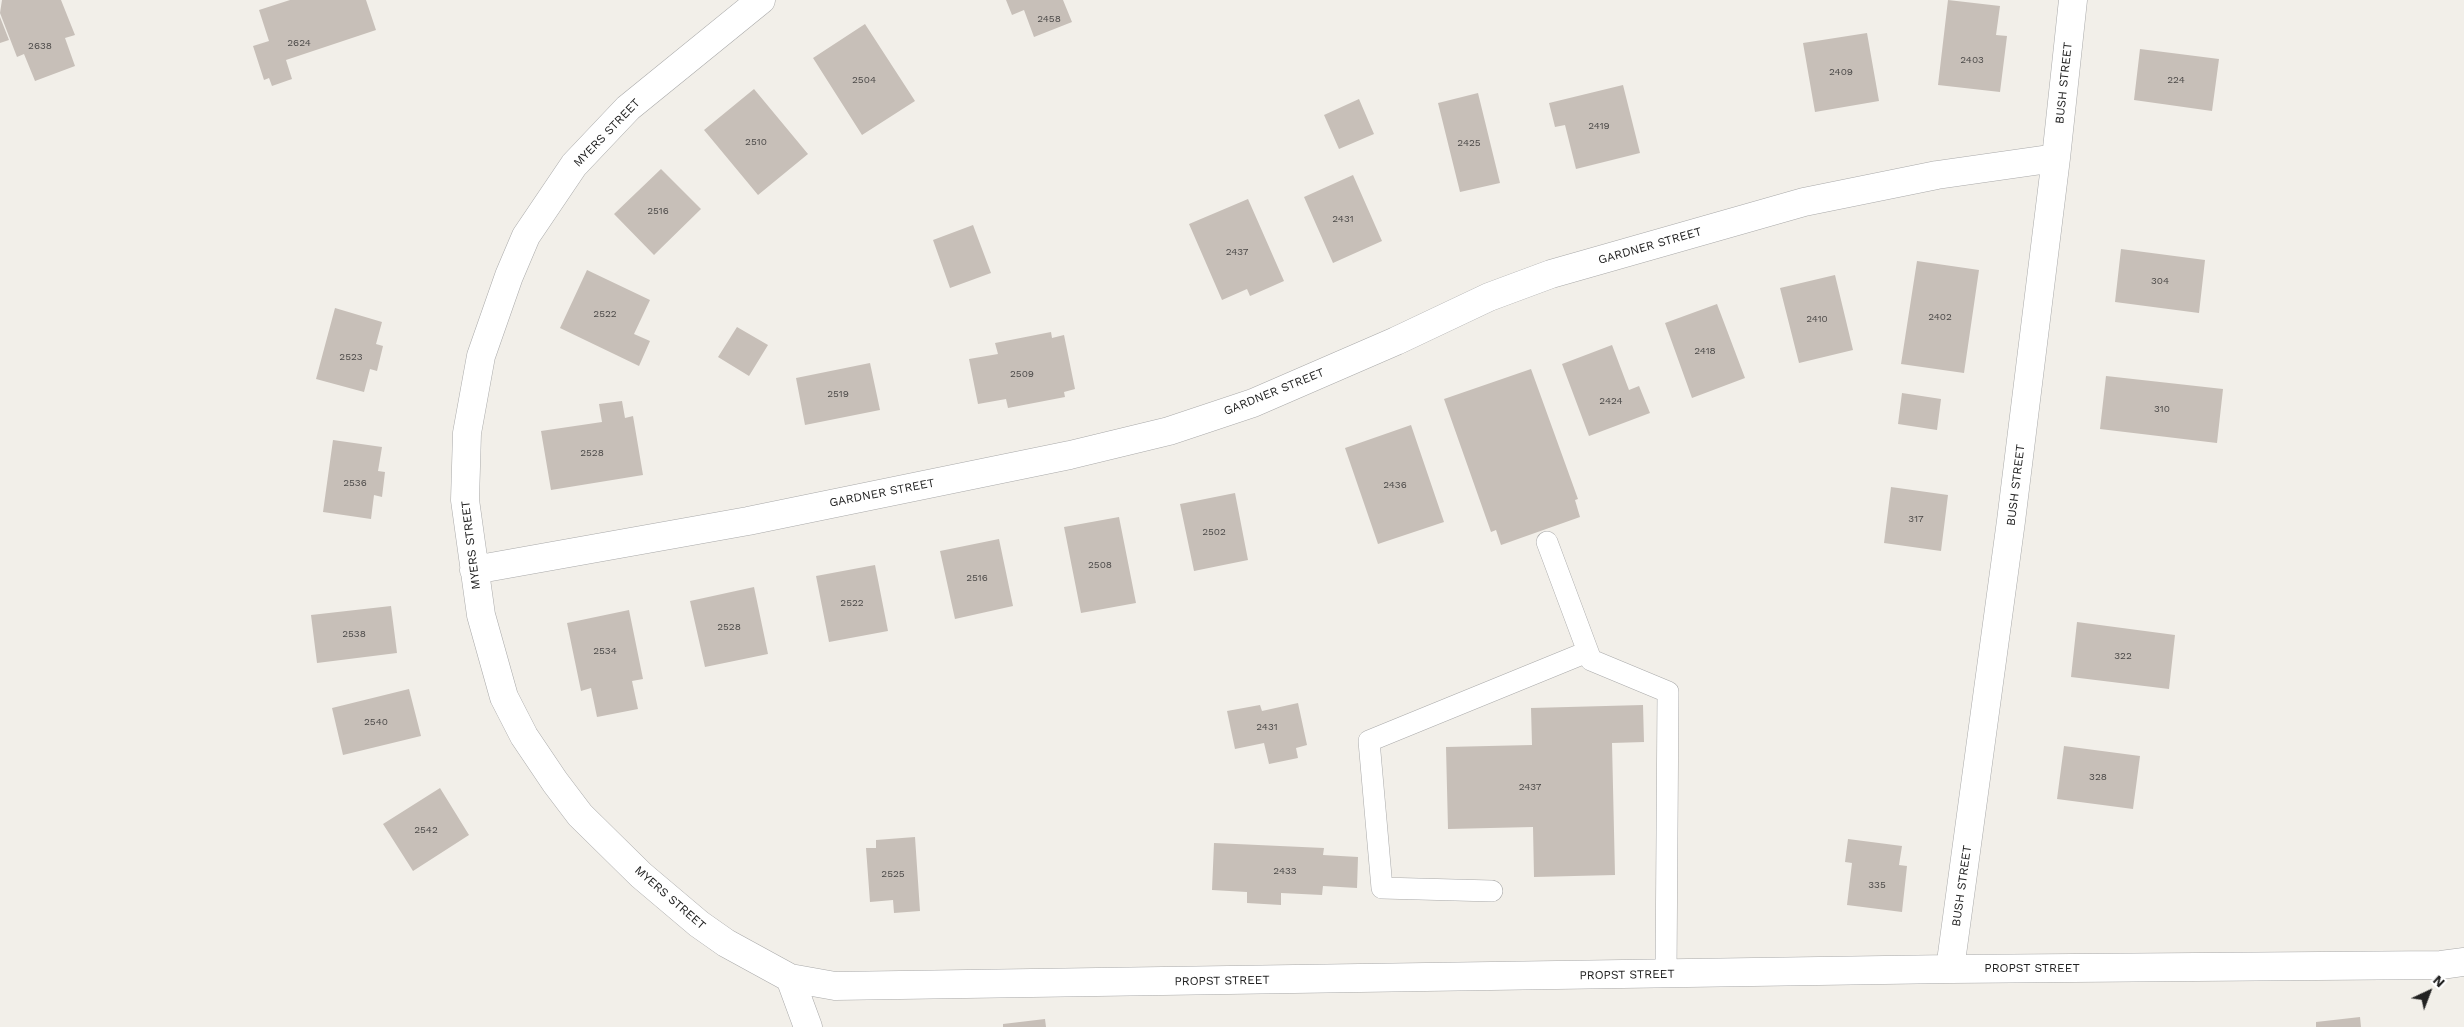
<!DOCTYPE html>
<style>
body{margin:0}
#map{position:relative;width:2464px;height:1027px;overflow:hidden;background:#f2efe9;font-family:"Work Sans",sans-serif}
canvas{display:block}
.north{position:absolute;left:2404px;top:967px;width:50px;height:50px;-webkit-text-stroke:4px #fff;paint-order:stroke;rotate:43deg;font-size:14px;font-weight:700;line-height:20px;text-align:center;color:#222}
.north::after{content:'';display:block;margin:auto;width:18px;height:22px;background:#222;clip-path:polygon(50% 0,100% 100%,50% 72%,0 100%)}
</style>
<div id="map">
<canvas width="2464" height="1027"></canvas>
<div class="north">N</div>
</div>
<script>
const context = document.querySelector('canvas').getContext('2d');
context.lineJoin = 'round';
function fill(path, color) { context.fillStyle = color; context.fill(path, 'evenodd'); }
const poly = rows => new Path2D(rows.map(r => 'M' + r).join(''));
function strokePath(path, color, width, dash) { context.strokeStyle = color; context.lineWidth = width; context.lineCap = dash ? 'butt' : 'round'; context.setLineDash(dash || []); context.stroke(path); }
function drawText(font, color, halo, rows, align = 'center') {
  context.font = font + ' "Work Sans",sans-serif'; context.lineWidth = 5; context.setLineDash([]); context.textBaseline = 'middle'; context.strokeStyle = halo; context.fillStyle = color; for (const [text, x, y, turn = 0] of rows) {
    context.save(); context.translate(x, y); context.rotate((+turn || 0) * Math.PI / 180); context.textAlign = isNaN(turn) ? turn : align; if (halo) context.strokeText(text, 0, 0); context.fillText(text, 0, 0); context.restore();
  }
}
fill(poly([
 [2,0,61,0,75,35,65,38,75,66,35,81,24,54,17,57,0,13],
 [290,0,366,0,376,30,286,60,292,79,272,86,269,78,264,80,253,46,269,41,259,10],
 [1006,0,1063,0,1072,22,1034,37,1024,10,1012,15],
 [1948,0,2000,6,1996,35,2007,36,2000,92,1938,85],
 [0,17,9,40,0,43],
 [865,24,915,101,862,135,813,58],
 [1867,33,1879,101,1815,112,1803,43],
 [2140,49,2219,59,2212,111,2134,100],
 [1623,85,1640,153,1576,169,1565,125,1555,127,1549,103],
 [754,89,808,154,758,195,704,130],
 [1478,93,1500,183,1460,192,1438,103],
 [1359,99,1374,134,1339,149,1324,115],
 [661,169,701,209,654,255,614,214],
 [1353,175,1382,241,1333,263,1304,197],
 [1248,199,1284,281,1250,296,1247,289,1222,300,1189,224],
 [973,225,991,273,950,288,933,240],
 [2121,249,2205,260,2199,313,2115,302],
 [1917,261,1979,270,1964,373,1901,364],
 [587,270,650,300,634,334,650,341,639,366,560,328],
 [1835,275,1853,350,1799,363,1780,288],
 [1717,304,1745,378,1692,398,1665,323],
 [335,308,382,322,376,344,383,346,377,371,370,369,364,392,316,379],
 [737,327,768,345,749,376,718,357],
 [1051,332,1052,338,1064,335,1075,389,1064,392,1065,397,1008,408,1006,399,978,404,969,359,998,354,995,343],
 [1612,345,1629,390,1639,386,1650,413,1589,436,1562,364],
 [870,363,880,410,805,425,796,378],
 [1531,369,1578,499,1575,500,1580,517,1501,545,1496,530,1491,532,1444,399],
 [2106,376,2223,389,2217,443,2100,429],
 [1902,393,1941,399,1937,430,1898,424],
 [622,401,625,418,633,416,643,475,551,490,541,431,602,422,599,404],
 [1411,425,1444,522,1378,544,1345,448],
 [333,440,382,447,378,471,385,472,382,497,374,495,371,519,323,512],
 [1891,487,1948,495,1941,551,1884,543],
 [1235,493,1248,560,1194,571,1180,504],
 [1119,517,1136,603,1081,613,1064,527],
 [999,539,1013,606,955,619,940,551],
 [875,565,888,631,829,642,816,576],
 [754,587,768,654,705,667,690,601],
 [391,606,397,653,317,663,311,615],
 [629,610,643,679,632,681,638,709,597,717,591,688,581,691,567,623],
 [2077,622,2175,635,2169,689,2071,677],
 [409,689,421,736,343,755,332,708],
 [1298,703,1307,745,1296,748,1298,758,1269,764,1264,743,1235,749,1227,711,1260,705,1262,711],
 [1643,705,1644,742,1612,743,1615,875,1534,877,1533,827,1448,829,1446,747,1532,745,1531,708],
 [2064,746,2140,756,2133,809,2057,799],
 [440,788,469,835,413,871,383,824],
 [915,837,920,911,894,913,893,900,870,902,866,848,876,848,876,840],
 [1848,839,1902,846,1899,865,1907,866,1902,912,1847,905,1852,863,1845,862],
 [1214,843,1324,848,1323,855,1358,857,1357,888,1323,886,1322,895,1281,893,1281,905,1247,903,1247,892,1212,890],
 [2360,1017,2361,1027,2316,1027,2316,1022],
 [1045,1019,1046,1027,1003,1027,1003,1024]
]), '#c7bfb8');
const lane = poly([
 [1547,542,1591,660,1668,692,1666,974],
 [1492,891,1382,888,1369,741,1587,652]
]);
const street = poly([
 [761,0,628,108,574,165,526,236,509,276,481,356,467,433,465,500,481,615,504,697,524,736,555,782,580,815,641,875,699,924,726,943,790,978,835,986,1950,969,2441,965,2464,962],
 [474,570,748,521,1070,455,1169,431,1253,403,1396,341,1489,297,1551,274,1804,202,1937,175,2056,158],
 [1950,969,2011,521,2056,158,2073,0],
 [790,978,808,1027]
]);
strokePath(lane, '#a9a9a9', 22);
strokePath(street, '#a9a9a9', 29);
strokePath(lane, '#fff', 21);
strokePath(street, '#fff', 28);
drawText('10px', '#4b4948', null, [
 ["2458",1049,19],
 ["2624",299,43],
 ["2638",40,46],
 ["2403",1972,60],
 ["2409",1841,72],
 ["2504",864,80],
 ["224",2176,80],
 ["2419",1599,126],
 ["2510",756,142],
 ["2425",1469,143],
 ["2516",658,211],
 ["2431",1343,219],
 ["2437",1237,252],
 ["304",2160,281],
 ["2522",605,314],
 ["2402",1940,317],
 ["2410",1817,319],
 ["2418",1705,351],
 ["2523",351,357],
 ["2509",1022,374],
 ["2519",838,394],
 ["2424",1611,401],
 ["310",2162,409],
 ["2528",592,453],
 ["2536",355,483],
 ["2436",1395,485],
 ["317",1916,519],
 ["2502",1214,532],
 ["2508",1100,565],
 ["2516",977,578],
 ["2522",852,603],
 ["2528",729,627],
 ["2538",354,634],
 ["2534",605,651],
 ["322",2123,656],
 ["2540",376,722],
 ["2431",1267,727],
 ["328",2098,777],
 ["2437",1530,787],
 ["2542",426,830],
 ["2433",1285,871],
 ["2525",893,874],
 ["335",1877,885]
]);
drawText('12px', '#222', '#fff', [
 ["BUSH STREET",2064,83,-84],
 ["MYERS STREET",607,133,-46],
 ["GARDNER STREET",1650,246,-16],
 ["GARDNER STREET",1274,392,-22],
 ["BUSH STREET",2016,485,-83],
 ["GARDNER STREET",882,493,-11],
 ["MYERS STREET",471,545,-97],
 ["BUSH STREET",1962,886,-82],
 ["MYERS STREET",670,898,41],
 ["PROPST STREET",2032,968],
 ["PROPST STREET",1627,975,-1],
 ["PROPST STREET",1222,981,-1]
]);
</script>
